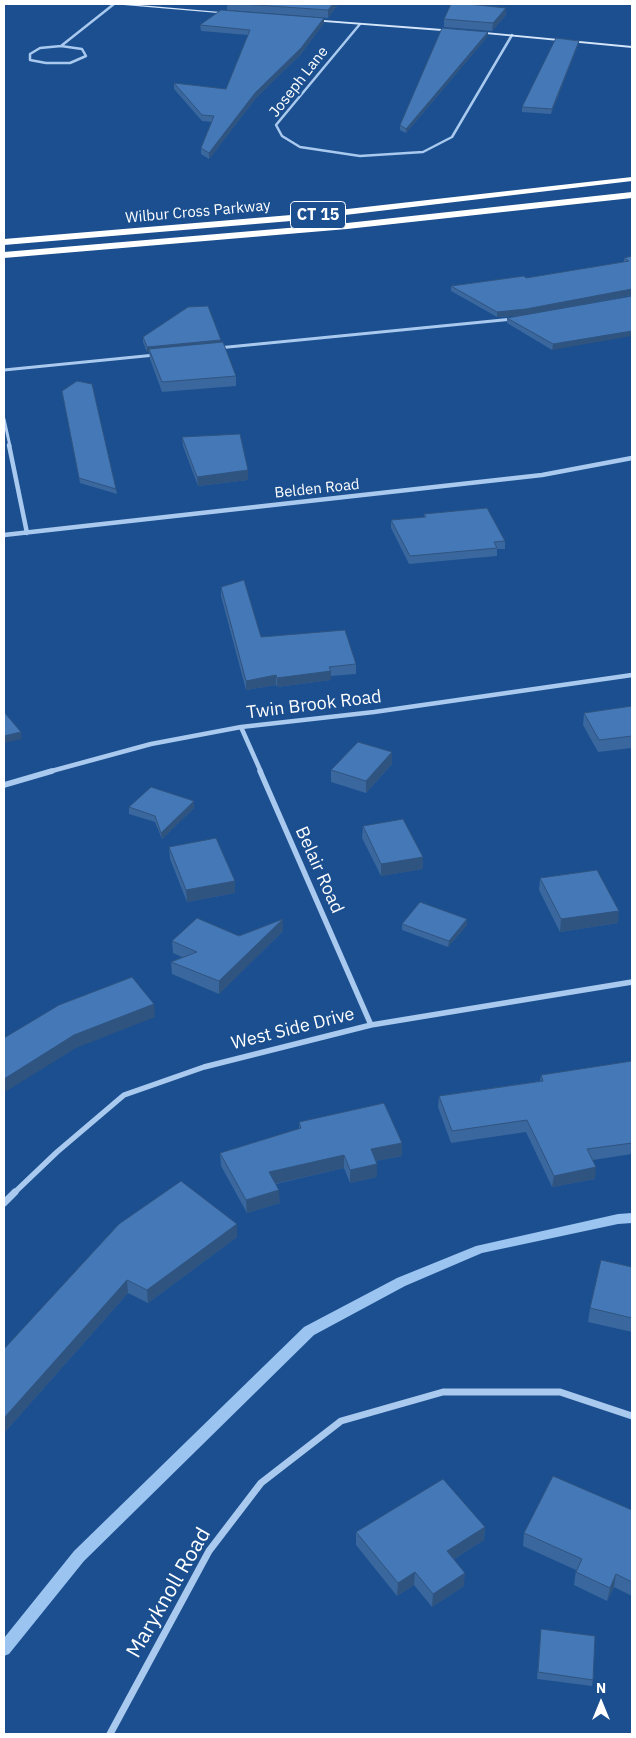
<!DOCTYPE html>
<style>
body{margin:0}
#map{position:relative;width:636px;height:1738px;overflow:hidden;background:#1b4f8f;font-family:"IBM Plex Sans",sans-serif}
canvas{display:block}
.frame{position:absolute;inset:0;border:5px solid #fff;pointer-events:none}
.north{position:absolute;left:576px;top:1678px;width:50px;height:50px;-webkit-text-stroke:4px #1b4f8f;paint-order:stroke;rotate:0deg;font-size:14px;font-weight:700;line-height:20px;text-align:center;color:#fff}
.north::after{content:'';display:block;margin:auto;width:18px;height:22px;background:#fff;clip-path:polygon(50% 0,100% 100%,50% 72%,0 100%)}
</style>
<div id="map">
<canvas width="636" height="1738"></canvas>
<div class="frame"></div>
<div class="north">N</div>
</div>
<script>
const context = document.querySelector('canvas').getContext('2d');
context.lineJoin = 'round';
const poly = rows => new Path2D(rows.map(r => 'M' + r).join(''));
function fill(path, color) { context.fillStyle = color; context.fill(path, 'evenodd'); }
function strokePath(path, color, width, dash) { context.strokeStyle = color; context.lineWidth = width; context.lineCap = dash ? 'butt' : 'round'; context.setLineDash(dash || []); context.stroke(path); }
function drawText(font, color, halo, rows, align = 'center') {
  context.font = font + ' "IBM Plex Sans",sans-serif'; context.lineWidth = 4; context.setLineDash([]); context.textBaseline = 'middle'; context.strokeStyle = halo; context.fillStyle = color; for (const [text, x, y, turn = 0] of rows) {
    context.save(); context.translate(x, y); context.rotate((+turn || 0) * Math.PI / 180); context.textAlign = isNaN(turn) ? turn : align; if (halo) context.strokeText(text, 0, 0); context.fillText(text, 0, 0); context.restore();
  }
}
fill(poly([
 [632,1213,632,1223,618,1224,482,1253,405,1286,314,1335,84,1561,9,1654,4,1656,4,1638,74,1551,304,1327,397,1278,476,1246,618,1214,632,1213]
]), '#9cc4f0');
strokePath(poly([
 [360,24,276,125,282,136,300,147,360,156,423,152,452,137,512,35],
 [61,46,82,49,86,56,70,63,46,63,30,60,30,54,40,48,61,46],
 [61,46,114,4]
]), '#a9c9ee', 2.5);
strokePath(poly([
 [218,348,513,319],
 [4,370,155,355],
 [4,419,10,446]
]), '#a9c9ee', 3);
strokePath(poly([
 [9,445,27,533],
 [4,535,542,475,632,458],
 [241,727,261,772],
 [48,772,151,744,241,727,374,712,632,675]
]), '#a9c9ee', 4.5);
strokePath(poly([
 [260,771,371,1025],
 [4,785,52,771],
 [14,1193,57,1152,124,1095,204,1067,371,1025,632,982]
]), '#a9c9ee', 5.5);
strokePath(poly([
 [4,1203,15,1192],
 [110,1734,209,1551,261,1483,341,1421,443,1392,560,1392,632,1416]
]), '#a9c9ee', 7);
fill(poly([
 [112,4,128,4,232,13,230,14,112,4],
 [310,19,455,30,457,31,455,32,312,21,310,19],
 [474,31,632,46,632,48,476,33,474,31]
]), '#d6e6fa');
fill(poly([
 [632,177,632,181,303,220,4,245,4,239,303,214,632,177],
 [632,192,632,198,347,229,4,258,4,252,347,223,632,192]
]), '#fff');
fill(poly([
 [227,4,338,4,328,18,227,10],
 [506,8,506,15,492,31,444,27,444,19],
 [324,18,324,23,301,54,256,98,209,159,201,154,201,148,212,122,202,121,174,89,174,83,226,89,248,35,201,31,200,25],
 [488,36,406,133,400,130,400,125],
 [579,41,578,45,551,114,522,112,522,107],
 [632,256,632,295,526,315,497,317,451,291,451,286,526,278,624,262,624,258],
 [632,296,552,350,507,323,507,318],
 [143,337,221,340,221,342,236,376,236,386,162,392,150,359,149,352,147,352,143,342],
 [62,391,116,489,117,494,80,483],
 [182,437,248,470,248,480,198,486,183,446],
 [424,514,505,541,505,549,497,549,497,556,409,564,391,528,391,520,424,517],
 [221,587,261,637,356,664,356,674,331,676,331,680,277,687,276,685,246,690,221,596],
 [632,706,632,748,598,752,583,725,584,713],
 [392,764,366,793,331,782,331,770],
 [194,801,194,808,162,839,155,822,129,814,129,807],
 [363,826,423,857,423,869,381,876,362,838],
 [169,847,235,881,235,893,187,902,170,859],
 [540,878,618,923,560,932,539,890],
 [402,924,467,925,448,947,402,930],
 [283,931,219,994,172,974,171,962,182,957,173,953,172,941],
 [632,1061,632,1154,593,1160,595,1179,552,1187,526,1132,451,1143,438,1107,439,1096,540,1081,541,1075],
 [299,1122,402,1143,402,1156,376,1161,377,1164,377,1177,350,1183,344,1168,276,1184,280,1203,247,1213,221,1166,220,1153,299,1129],
 [119,1224,237,1237,148,1303,128,1293,4,1433,4,1349],
 [632,1267,632,1332,588,1322,590,1308],
 [632,1510,632,1596,614,1587,607,1601,574,1585,576,1570,523,1546,524,1533],
 [485,1527,484,1540,454,1559,464,1586,432,1607,414,1585,397,1596,356,1545,356,1532],
 [541,1629,593,1680,592,1686,537,1679]
]), '#3a679d');
fill(poly([
 [333,4,338,4,328,18,328,10],
 [506,8,506,15,492,31,493,23],
 [324,18,324,23,301,54,256,98,209,159,209,153,255,93],
 [488,32,488,36,406,133,406,129],
 [579,41,578,45,551,114,552,109],
 [632,289,631,295,526,315,497,317,497,312],
 [632,331,632,336,552,350,553,344],
 [221,340,221,345,149,349,149,352,147,352,147,347],
 [248,470,248,480,198,486,197,477],
 [331,671,331,680,277,687,277,678],
 [276,675,276,685,246,690,246,681],
 [21,732,22,739,4,743,4,736],
 [392,752,392,764,366,793,366,781],
 [194,801,194,808,162,839,161,833],
 [423,857,423,869,381,876,381,864],
 [235,881,235,893,187,902,186,890],
 [619,911,618,923,560,932,561,919],
 [283,919,283,931,219,994,219,981],
 [467,919,467,925,448,947,449,941],
 [154,1004,155,1017,76,1048,5,1092,4,1079,74,1035],
 [402,1143,402,1156,370,1162,371,1149],
 [344,1155,344,1168,269,1185,269,1172],
 [377,1164,377,1177,350,1183,350,1170],
 [596,1167,595,1179,552,1187,554,1176],
 [279,1190,280,1203,247,1213,246,1200],
 [237,1224,237,1237,148,1303,147,1290],
 [127,1280,128,1293,4,1433,4,1418],
 [485,1527,484,1540,446,1564,447,1551],
 [415,1572,414,1585,397,1596,398,1583],
 [465,1573,464,1586,432,1607,433,1594],
 [616,1574,614,1587,607,1601,610,1588]
]), '#305480');
const building = poly([
 [242,4,333,4,328,10,242,4],
 [451,4,467,4,506,8,493,23,444,19,451,4],
 [221,10,324,18,301,48,255,93,209,153,201,148,214,116,202,115,174,83,226,89,250,30,200,25,221,10],
 [442,28,488,32,406,129,400,125,442,28],
 [556,38,579,41,552,109,522,107,556,38],
 [632,256,632,289,526,309,497,312,451,286,524,276,526,278,629,261,624,258,632,256],
 [632,296,632,331,553,344,507,318,632,296],
 [208,306,221,340,147,347,143,337,188,307,208,306],
 [223,342,236,376,162,382,149,349,223,342],
 [77,381,92,384,116,489,79,478,62,391,77,381],
 [240,434,248,470,197,477,182,437,240,434],
 [487,508,505,541,494,542,497,548,410,556,391,520,426,517,424,514,487,508],
 [244,580,261,637,345,630,356,664,329,667,331,671,277,678,276,675,246,681,221,587,244,580],
 [632,706,632,736,599,740,584,713,632,706],
 [4,712,21,732,4,736,4,712],
 [358,742,392,752,366,781,331,770,358,742],
 [151,787,194,801,161,833,155,816,129,807,151,787],
 [403,819,423,857,381,864,363,826,403,819],
 [216,838,235,881,186,890,169,847,216,838],
 [597,870,619,911,561,919,540,878,597,870],
 [420,902,467,919,449,941,402,924,420,902],
 [197,918,239,936,283,919,219,981,171,962,197,952,172,941,197,918],
 [132,977,154,1004,74,1035,4,1079,4,1038,59,1005,132,977],
 [632,1061,632,1143,587,1149,596,1167,554,1176,527,1120,452,1131,439,1096,543,1081,541,1075,632,1061],
 [384,1103,402,1143,371,1149,377,1164,350,1170,344,1155,269,1172,279,1190,246,1200,220,1153,301,1128,299,1122,384,1103],
 [181,1181,237,1224,147,1290,127,1280,4,1418,4,1349,119,1224,181,1181],
 [601,1260,632,1267,632,1318,590,1308,601,1260],
 [553,1476,632,1510,632,1582,616,1574,610,1588,576,1572,582,1559,524,1533,553,1476],
 [443,1479,485,1527,447,1551,465,1573,433,1594,415,1572,398,1583,356,1532,443,1479],
 [541,1629,595,1636,593,1680,538,1672,541,1629]
]);
fill(building, '#4478b7');
strokePath(building, '#305480', 1);
drawText('15px', '#fff', '#1b4f8f', [
 ["Joseph Lane",299,82,-52],
 ["Wilbur Cross Parkway",198,212,-5],
 ["Belden Road",317,489,-6]
]);
for (const [x, y, w] of [
 [318,215,55]
]) { const box = new Path2D(); box.roundRect(x - w / 2, y - 13.5, w, 27, 4); context.fillStyle = '#1b4f8f'; context.fill(box); strokePath(box, '#fff', 1); }
drawText('bold 16px', '#fff', null, [
 ["CT 15",318,215]
]);
drawText('18px', '#fff', '#1b4f8f', [
 ["Twin Brook Road",314,705,-7],
 ["Belair Road",319,870,66],
 ["West Side Drive",293,1029,-14]
]);
drawText('21px', '#fff', '#1b4f8f', [
 ["Maryknoll Road",169,1593,-60]
]);
</script>
